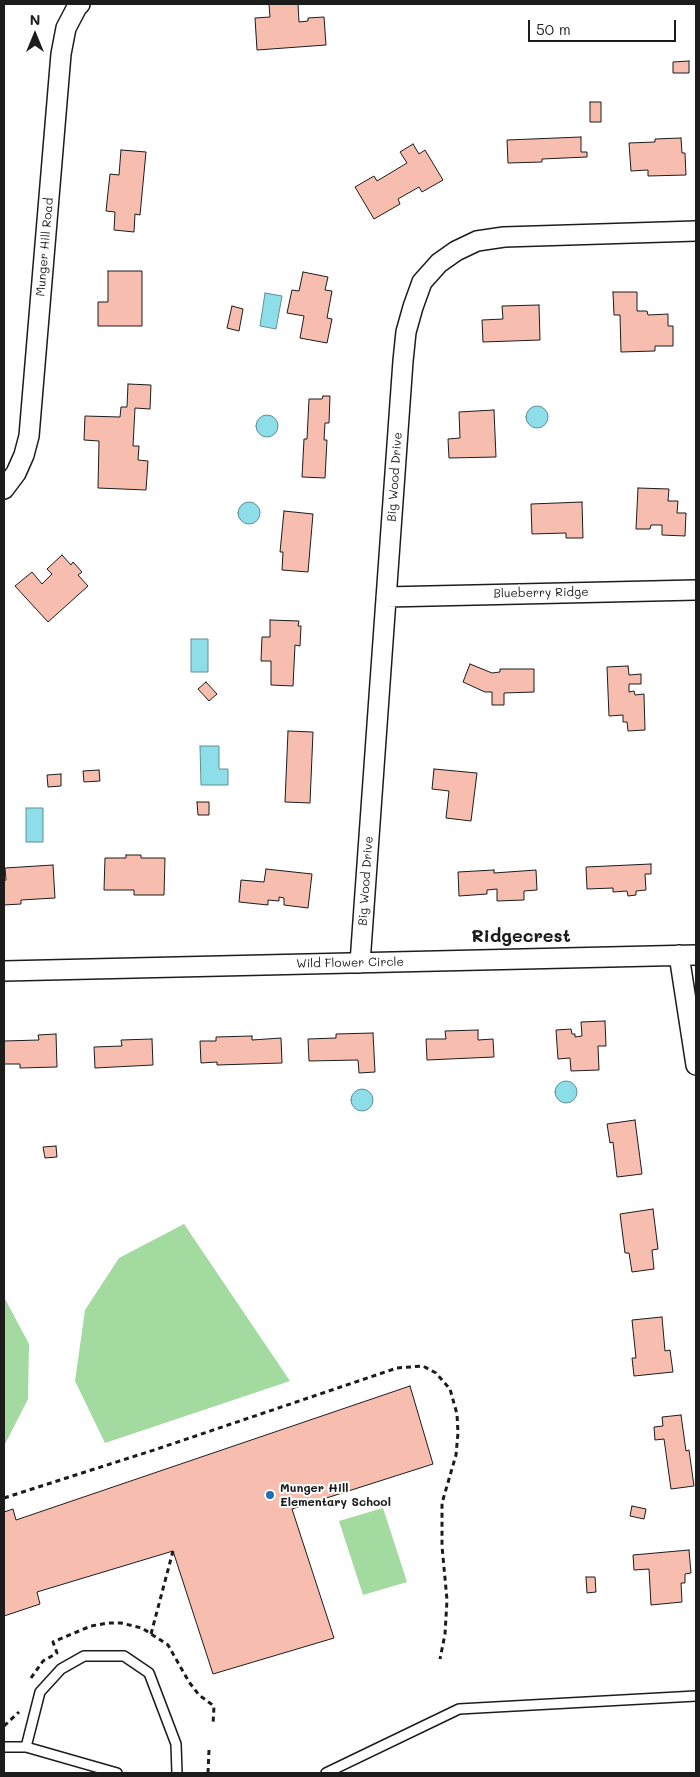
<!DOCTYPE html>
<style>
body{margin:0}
#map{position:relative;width:700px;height:1777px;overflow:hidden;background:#fff;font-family:Mali,sans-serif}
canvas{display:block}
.frame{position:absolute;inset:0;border:5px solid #1c1c1c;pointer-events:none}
.north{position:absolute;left:10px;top:10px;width:50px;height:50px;-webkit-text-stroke:4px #fff;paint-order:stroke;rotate:0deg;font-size:14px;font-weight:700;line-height:20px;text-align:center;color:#1c1c1c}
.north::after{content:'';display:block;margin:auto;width:18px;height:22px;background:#1c1c1c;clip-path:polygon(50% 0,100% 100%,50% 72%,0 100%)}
.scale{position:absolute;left:528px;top:20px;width:148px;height:22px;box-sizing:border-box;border:2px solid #1c1c1c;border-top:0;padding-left:6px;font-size:15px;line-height:18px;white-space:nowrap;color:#1c1c1c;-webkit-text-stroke:4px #fff;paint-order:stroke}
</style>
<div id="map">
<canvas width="700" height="1777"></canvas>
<div class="frame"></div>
<div class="north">N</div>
<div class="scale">50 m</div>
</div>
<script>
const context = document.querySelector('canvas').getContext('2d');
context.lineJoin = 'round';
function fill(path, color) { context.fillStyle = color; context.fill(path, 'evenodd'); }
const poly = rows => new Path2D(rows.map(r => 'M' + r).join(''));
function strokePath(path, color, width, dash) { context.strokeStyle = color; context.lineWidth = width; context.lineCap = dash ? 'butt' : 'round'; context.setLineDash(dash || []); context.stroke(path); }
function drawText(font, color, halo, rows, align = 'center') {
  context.font = font + ' Mali,sans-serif'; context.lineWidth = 4; context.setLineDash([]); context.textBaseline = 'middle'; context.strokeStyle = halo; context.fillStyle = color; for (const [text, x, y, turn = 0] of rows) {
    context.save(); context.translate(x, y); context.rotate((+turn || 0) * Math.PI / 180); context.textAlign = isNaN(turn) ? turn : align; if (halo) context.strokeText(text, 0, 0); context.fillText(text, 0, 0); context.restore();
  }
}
fill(poly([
 [184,1224,290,1381,105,1443,75,1381,85,1310,119,1258],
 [4,1297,29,1344,28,1399,4,1446],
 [383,1508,407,1582,363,1595,339,1521]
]), '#a2da9f');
const water = poly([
 [265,293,282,296,276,329,260,326,265,293],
 '526 417a11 11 0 1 1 22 0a11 11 0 1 1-22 0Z',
 '256 426a11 11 0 1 1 22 0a11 11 0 1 1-22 0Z',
 '238 513a11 11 0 1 1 22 0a11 11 0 1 1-22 0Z',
 [191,639,208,639,208,672,191,672,191,639],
 [200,746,219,746,219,769,228,769,228,785,201,785,200,746],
 [26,808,43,808,43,842,26,842,26,808],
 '555 1092a11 11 0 1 1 22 0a11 11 0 1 1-22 0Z',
 '351 1100a11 11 0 1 1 22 0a11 11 0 1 1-22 0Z'
]);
fill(water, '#8edee9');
strokePath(water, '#609097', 1);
const building = poly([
 [269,4,298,4,299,22,308,21,308,18,324,17,326,45,257,50,255,18,270,17,269,4],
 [689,61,689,73,673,73,673,62,689,61],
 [590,102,601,102,601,122,590,122,590,102],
 [581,137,581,152,587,152,587,157,542,159,542,162,508,163,507,140,581,137],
 [681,138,682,153,685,153,686,175,648,176,648,170,631,171,629,143,655,142,655,139,681,138],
 [413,144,419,154,425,150,443,180,422,192,419,187,398,199,400,204,374,219,355,187,374,176,377,181,407,163,400,152,413,144],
 [121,150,146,152,140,215,135,214,134,232,114,230,115,212,106,211,110,174,119,175,121,150],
 [108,271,142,271,142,326,98,326,98,302,108,302,108,271],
 [303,272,328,277,325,290,332,291,327,318,332,319,327,343,300,338,304,316,287,313,292,290,299,291,303,272],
 [613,292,637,292,637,311,647,311,648,315,668,314,668,326,673,326,673,346,655,346,655,351,621,352,620,315,614,315,613,292],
 [539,305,540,340,483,342,482,320,503,319,502,306,539,305],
 [232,306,243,309,239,331,227,328,232,306],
 [128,384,151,385,150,409,135,408,133,446,139,446,138,460,148,461,146,490,98,488,99,441,84,440,85,416,120,417,121,407,127,407,128,384],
 [323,396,330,396,329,423,325,423,324,440,327,440,325,478,302,477,304,439,307,439,309,399,322,399,323,396],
 [494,410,496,457,449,458,448,439,460,438,459,412,494,410],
 [638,488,669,489,668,501,678,501,677,513,686,513,685,536,662,535,662,525,651,525,650,529,636,529,638,488],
 [582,502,583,538,566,538,566,533,532,534,531,504,582,502],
 [284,511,313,514,308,572,282,570,283,552,280,552,284,511],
 [62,555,71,565,73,562,82,572,78,575,88,586,48,622,15,586,32,572,42,584,52,574,47,569,62,555],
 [270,620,299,621,298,626,301,626,300,646,295,645,293,686,271,685,271,661,261,661,262,637,270,637,270,620],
 [470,664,492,673,500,672,500,669,534,669,534,692,504,693,504,705,492,705,492,692,485,692,463,682,470,664],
 [628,666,629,675,641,674,641,684,629,684,629,692,634,691,635,695,644,694,645,730,628,731,627,722,623,722,623,715,609,716,607,667,628,666],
 [206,682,217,694,209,701,198,689,206,682],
 [288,731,313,732,310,803,285,802,288,731],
 [434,769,477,773,471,821,446,818,449,791,432,789,434,769],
 [99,770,100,781,84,782,83,771,99,770],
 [61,774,61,786,48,787,47,775,61,774],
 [197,802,209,802,209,815,198,815,197,802],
 [126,855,141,855,141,858,165,858,164,895,134,895,134,890,104,890,105,858,126,858,126,855],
 [651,864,651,874,645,874,646,890,636,891,636,895,628,896,627,891,613,892,613,888,587,889,586,867,651,864],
 [53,865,55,898,21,900,21,904,4,905,4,881,6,880,5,868,53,865],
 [266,869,312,874,308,908,284,905,284,898,279,897,279,901,268,900,268,905,239,902,241,880,264,882,266,869],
 [494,870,494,873,536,870,537,890,524,891,524,900,497,901,497,889,487,890,487,894,459,896,458,872,494,870],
 [605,1021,606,1046,598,1046,599,1070,571,1071,570,1058,558,1059,556,1030,571,1029,572,1034,575,1034,575,1037,582,1036,581,1022,605,1021],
 [478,1030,478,1040,493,1039,494,1057,427,1060,426,1039,446,1039,445,1031,478,1030],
 [373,1033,375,1072,359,1073,358,1060,309,1061,308,1039,336,1038,336,1034,373,1033],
 [56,1034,57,1067,20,1068,20,1064,4,1064,4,1041,39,1040,38,1035,56,1034],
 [252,1036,252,1040,281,1038,282,1063,217,1065,217,1062,201,1063,200,1041,216,1041,216,1037,252,1036],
 [152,1039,153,1065,95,1068,94,1047,122,1046,121,1040,152,1039],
 [635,1120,642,1174,617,1177,613,1142,610,1143,607,1124,635,1120],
 [56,1146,57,1157,45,1158,43,1147,56,1146],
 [653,1209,658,1249,652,1250,654,1269,632,1272,629,1253,625,1253,620,1214,653,1209],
 [662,1317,665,1351,670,1350,673,1372,634,1376,632,1358,636,1358,632,1320,662,1317],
 [410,1386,433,1464,292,1509,334,1638,213,1674,173,1551,37,1592,40,1604,4,1616,4,1512,13,1509,16,1520,410,1386],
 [681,1415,686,1451,689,1450,694,1486,671,1489,664,1439,655,1440,654,1427,663,1426,662,1417,681,1415],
 [632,1506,646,1509,644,1519,630,1516,632,1506],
 [689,1550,691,1573,685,1574,685,1583,681,1583,682,1602,651,1605,649,1569,634,1570,633,1555,689,1550],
 [586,1577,595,1577,596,1592,587,1593,586,1577]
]);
fill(building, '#f7beaf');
strokePath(building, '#1c1c1c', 1);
const service = poly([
 [4,1747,26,1747,117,1773],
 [26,1747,40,1692,61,1669,84,1656,124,1656,149,1673,176,1744,177,1773],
 [326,1773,459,1709,696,1696]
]);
const minor = poly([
 [4,489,16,473,24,455,29,436,61,54,66,28,77,7,80,4],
 [386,597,696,590],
 [679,955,696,1065],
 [360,963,403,361,406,332,413,307,422,282,439,263,456,251,477,241,504,237,696,231],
 [4,971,696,955]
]);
strokePath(service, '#1c1c1c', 12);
strokePath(minor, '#1c1c1c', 22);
strokePath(poly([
 [4,1498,157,1449,397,1368,423,1366,436,1373,450,1389,457,1414,458,1433,456,1455,442,1503,442,1546,447,1600,445,1634,440,1659],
 [151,1634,173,1551],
 [31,1678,43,1661,57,1653,53,1642,91,1626,108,1623,121,1623,142,1628,168,1645,189,1682,199,1695,214,1706,213,1725],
 [4,1726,19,1712],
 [208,1773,209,1750]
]), '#1c1c1c', 3, [5, 4]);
strokePath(service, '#fff', 9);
strokePath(minor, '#fff', 19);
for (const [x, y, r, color] of [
 [270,1495,5,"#1f6fb2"]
]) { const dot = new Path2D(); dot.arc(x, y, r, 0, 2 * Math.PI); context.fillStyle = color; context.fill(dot); strokePath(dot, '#fff', 2); }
drawText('12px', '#1c1c1c', '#fff', [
 ["Munger Hill Road",45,247,-85],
 ["Big Wood Drive",395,477,-86],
 ["Blueberry Ridge",541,593,-1],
 ["Big Wood Drive",366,881,-86],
 ["Wild Flower Circle",350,963,-1]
]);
drawText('bold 12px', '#1c1c1c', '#fff', [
 ["Munger Hill",280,1488],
 ["Elementary School",280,1502]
], 'left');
drawText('bold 18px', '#1c1c1c', '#fff', [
 ["Ridgecrest",521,936]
]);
</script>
